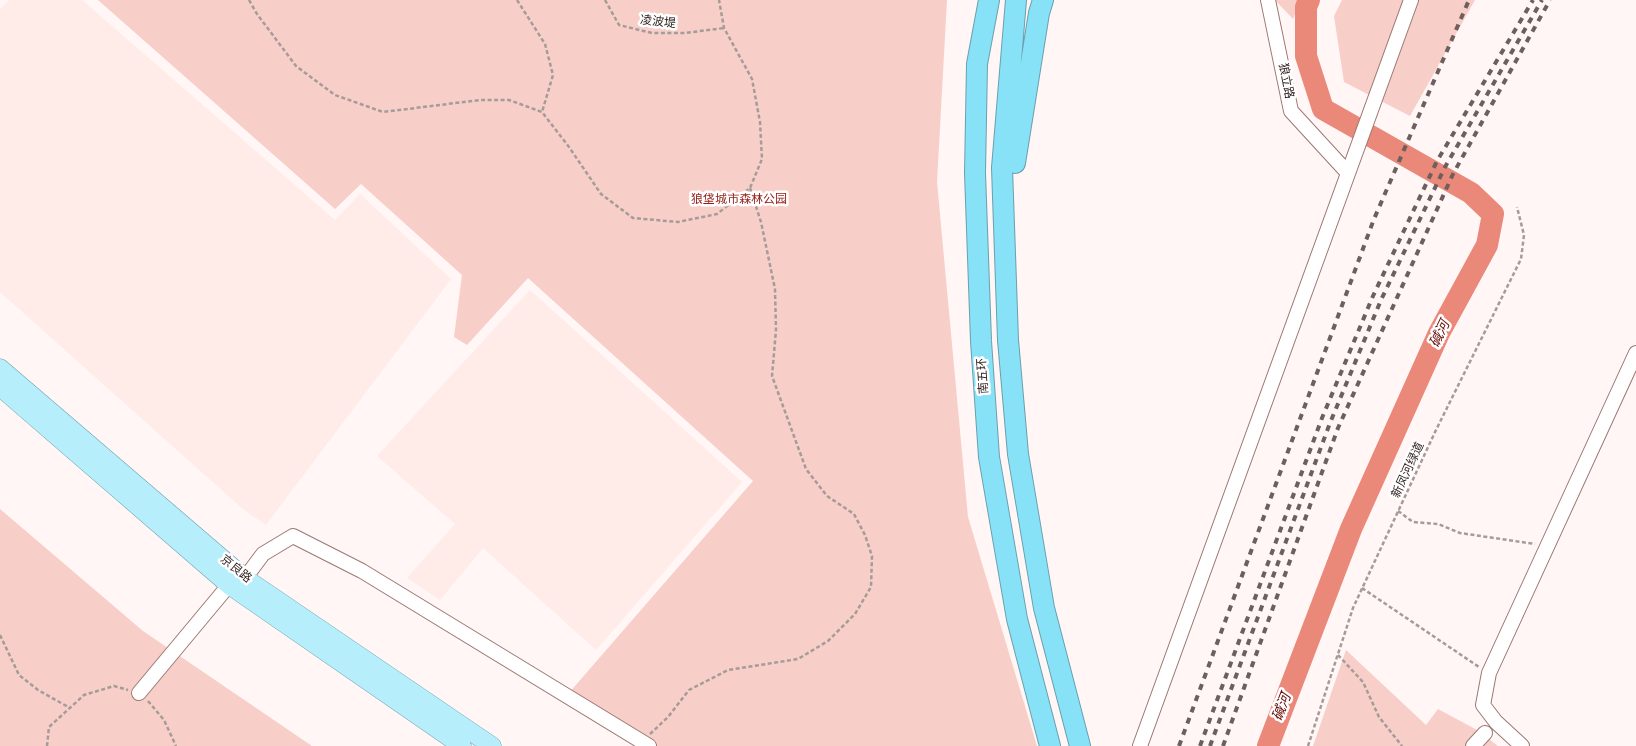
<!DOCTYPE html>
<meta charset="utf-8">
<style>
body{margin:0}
canvas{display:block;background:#fff6f5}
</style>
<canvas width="1636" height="746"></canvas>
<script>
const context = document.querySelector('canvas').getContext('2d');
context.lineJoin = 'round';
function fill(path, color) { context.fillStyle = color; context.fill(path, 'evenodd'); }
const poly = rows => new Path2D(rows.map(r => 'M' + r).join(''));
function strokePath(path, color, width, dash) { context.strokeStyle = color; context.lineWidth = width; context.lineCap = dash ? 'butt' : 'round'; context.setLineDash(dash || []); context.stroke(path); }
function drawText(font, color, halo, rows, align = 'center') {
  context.font = font + ' "IBM Plex Sans","Noto Sans SC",sans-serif'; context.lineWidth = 5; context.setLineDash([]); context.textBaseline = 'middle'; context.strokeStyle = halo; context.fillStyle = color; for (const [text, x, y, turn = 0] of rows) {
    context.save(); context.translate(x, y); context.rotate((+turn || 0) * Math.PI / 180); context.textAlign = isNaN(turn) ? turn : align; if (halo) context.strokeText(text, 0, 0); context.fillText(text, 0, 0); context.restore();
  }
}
fill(poly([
 [9,0,82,0,335,220,360,194,451,279,266,525,244,510,0,292,0,9],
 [530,290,742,482,596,650,483,548,440,600,407,578,455,524,377,456]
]), '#ffebe7');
fill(poly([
 [98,0,947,0,937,182,968,517,1037,746,656,746,568,694,753,481,528,278,467,345,454,337,462,275,361,184,335,209],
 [1275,0,1301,0,1293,19],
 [1342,0,1475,0,1410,116,1344,82,1334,16],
 [0,509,143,631,312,746,0,746],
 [1346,650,1426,725,1438,709,1477,730,1498,746,1313,746]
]), '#f7cfc8');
strokePath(poly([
 [1268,746,1351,529,1439,333,1487,245,1493,214,1471,193,1323,109,1306,56,1306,7,1309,0]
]), '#ea887a', 22);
const minor = poly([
 [1268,0,1291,111,1347,172],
 [139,693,229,585,245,578,263,554,293,536,362,571,649,746],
 [1140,746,1411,0],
 [1473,746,1485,733],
 [1522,746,1496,722,1483,705,1489,673,1636,353]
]);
const major = poly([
 [0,368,245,578,492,746],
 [0,387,229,585,462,746]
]);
const highway = poly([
 [989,0,977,64,975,173,981,341,989,457,1017,619,1050,746],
 [1016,0,1002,168,1008,340,1018,454,1044,608,1080,746],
 [1015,163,1039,13,1043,0]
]);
strokePath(minor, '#9c7873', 16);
strokePath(major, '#6aa0ad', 19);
strokePath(highway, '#6aa0ad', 22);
strokePath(poly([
 [249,0,257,14,296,66,335,95,383,112,480,100,509,100,542,112,569,147,601,194,633,218,678,222,717,214,750,188,762,159,760,122,752,79,724,28,719,0],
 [517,0,545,44,553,75,542,112],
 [605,0,619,25,652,33,685,33,724,28],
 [1398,511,1413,522,1438,524,1460,533,1535,544],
 [1362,588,1479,667],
 [0,635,19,675,38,690,70,708],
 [1338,655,1363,682,1379,717,1402,746],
 [148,701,164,720,176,746],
 [650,734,668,717,689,690,728,670,798,659,828,641,855,614,871,587,872,556,865,535,854,514,827,496,806,469,772,376,776,330,775,289,761,222,750,188],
 [47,746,49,727,84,695,114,686,128,690],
 [1308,746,1353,608,1436,430,1521,259,1524,235,1517,207]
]), '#a69b99', 2.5, [4, 2.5]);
strokePath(minor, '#fff', 14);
strokePath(major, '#b7eefb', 18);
strokePath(highway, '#87e2f8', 20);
strokePath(poly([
 [1179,746,1374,219,1469,0],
 [1200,746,1322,418,1373,296,1437,161,1533,0],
 [1210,746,1330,423,1381,300,1445,167,1542,0],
 [1223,746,1338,428,1453,174,1550,0]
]), '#6c5f5d', 4, [6, 6]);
drawText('12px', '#342523', '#fff', [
 ["凌波堤",658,22,6],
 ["狼立路",1286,81,79],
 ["南五环",983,376,-94],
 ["新凤河绿道",1408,470,-65],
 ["京良路",236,569,39]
]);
drawText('12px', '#921e16', '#fff', [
 ["狼垡城市森林公园",739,200]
]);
drawText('italic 14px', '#640b07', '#fff', [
 ["碱河",1440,334,-64],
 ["碱河",1282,707,-69]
]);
</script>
